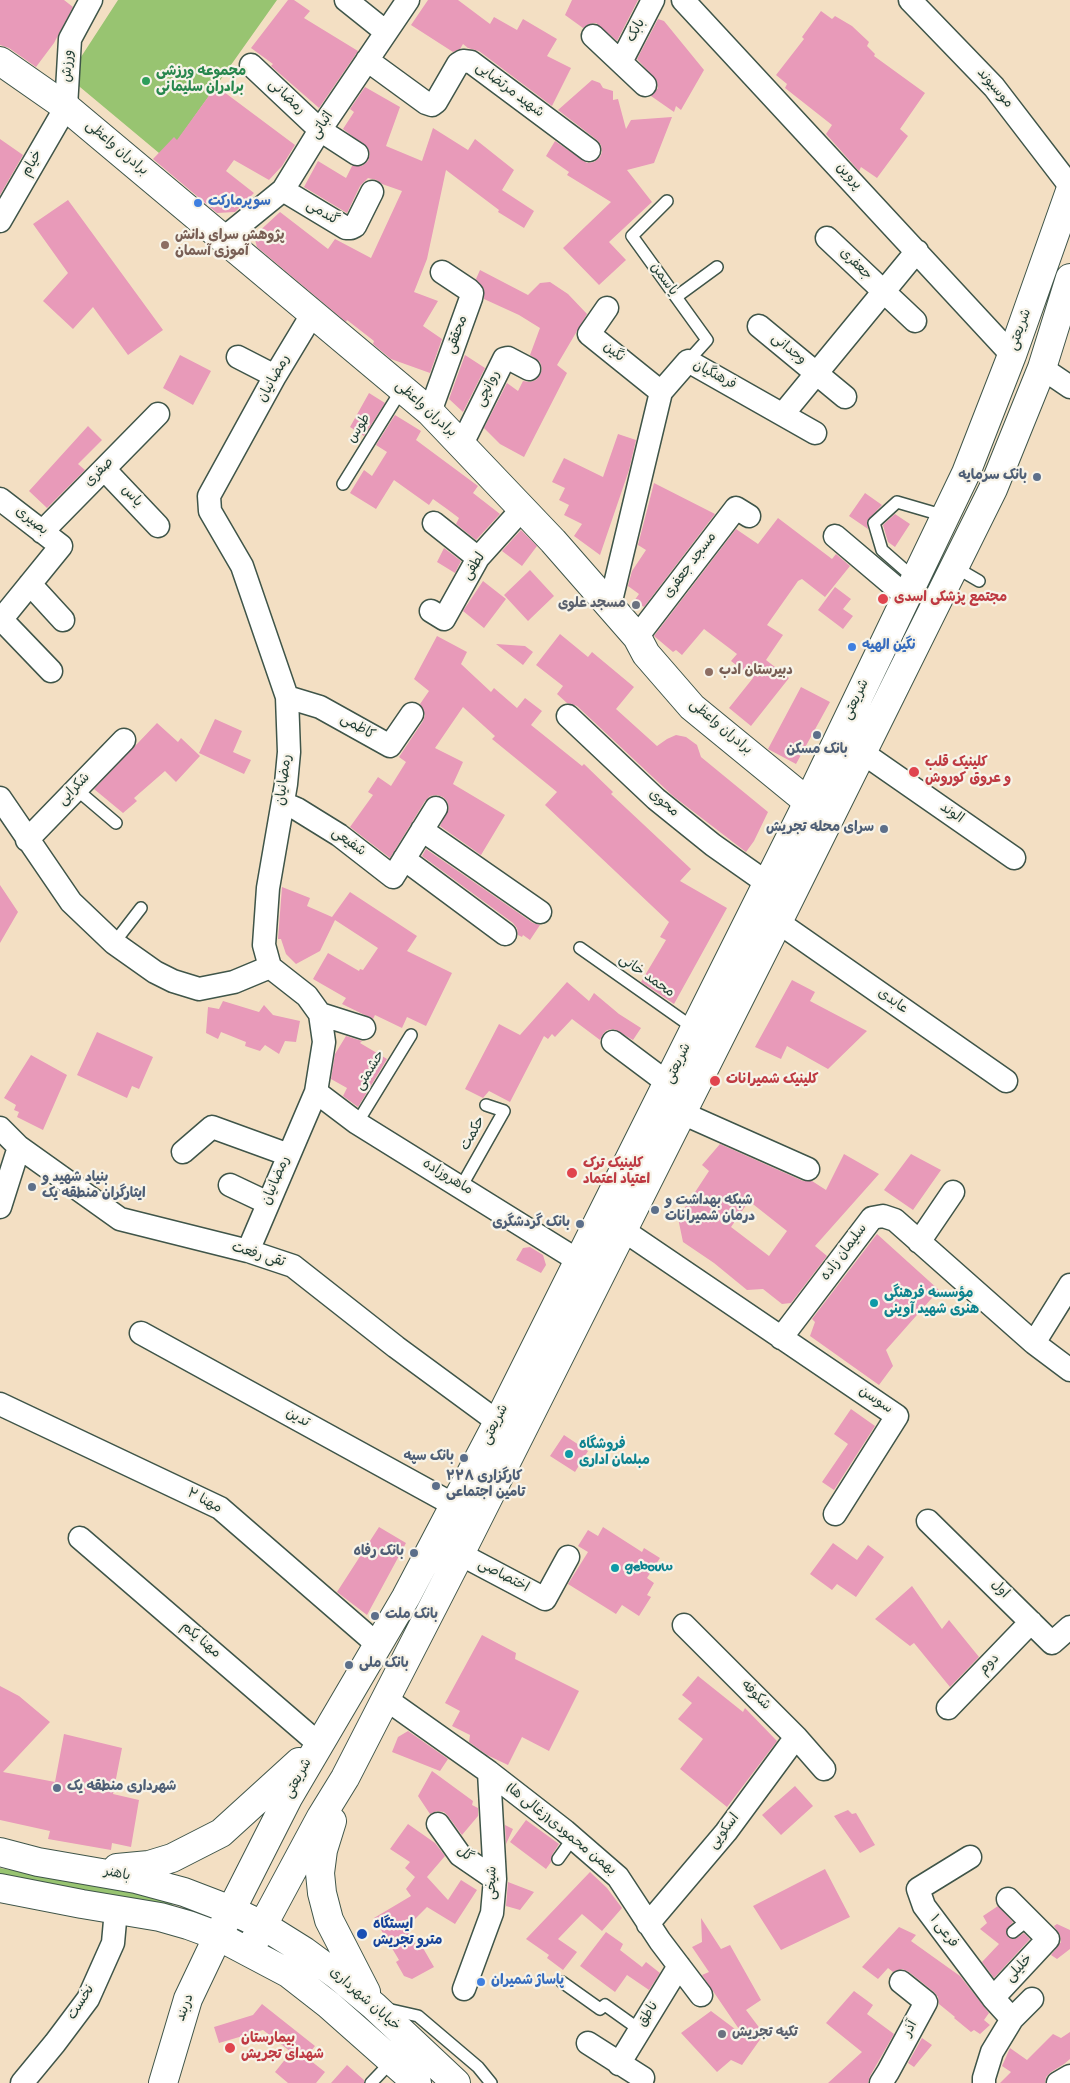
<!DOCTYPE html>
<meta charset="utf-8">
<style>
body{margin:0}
canvas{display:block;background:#f3dfc3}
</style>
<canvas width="1070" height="2083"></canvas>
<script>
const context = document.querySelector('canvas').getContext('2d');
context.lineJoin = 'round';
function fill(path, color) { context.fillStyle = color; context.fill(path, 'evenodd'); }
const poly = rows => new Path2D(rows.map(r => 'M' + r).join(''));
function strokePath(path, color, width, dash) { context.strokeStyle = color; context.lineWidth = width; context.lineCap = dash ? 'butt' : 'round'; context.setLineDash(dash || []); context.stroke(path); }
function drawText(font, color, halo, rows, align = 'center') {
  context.font = font + ' "Gochi Hand","Playpen Sans Arabic",sans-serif'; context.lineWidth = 4.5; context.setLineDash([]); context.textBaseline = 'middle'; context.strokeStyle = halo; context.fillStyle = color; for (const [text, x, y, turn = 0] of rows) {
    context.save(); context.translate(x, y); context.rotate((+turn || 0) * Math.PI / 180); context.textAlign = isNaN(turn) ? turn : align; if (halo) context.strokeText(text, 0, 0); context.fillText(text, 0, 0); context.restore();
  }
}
fill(poly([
 [118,0,277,0,165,158,68,77],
 [0,1868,173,1899,172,1908,0,1878]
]), '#98c471');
fill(poly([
 [0,0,64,0,73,7,54,43,36,67,9,48,0,45],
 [288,0,294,0,310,11,304,18,358,51,319,108,271,66,273,64,251,48],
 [428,0,458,0,490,24,494,17,517,30,523,19,557,39,547,56,571,68,552,106,479,51,468,48,463,44,460,49,453,52,411,25],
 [572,0,638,0,617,41,596,23,589,24,583,28,565,15],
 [821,11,832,19,835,16,852,26,869,42,867,46,875,54,874,56,925,93,900,129,908,136,877,178,861,167,859,171,826,134,832,125,785,88,787,84,776,75,804,39,802,37],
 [658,19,664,21,704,70,681,110,676,106,674,112,651,96,658,88,657,81,637,59],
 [592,80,600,83,603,88,613,91,613,100,618,99,626,129,631,120,672,117,654,163,627,170,652,202,609,242,626,260,599,285,563,248,611,202,567,175,569,172,546,156,555,141,587,163,594,162,600,157,602,152,601,145,597,140,558,110],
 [216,86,295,145,282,166,269,180,234,160,226,171,254,193,235,212,217,213,153,159,174,137,177,140],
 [365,87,400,107,386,146,422,161,433,128,468,150,475,139,514,170,502,190,534,211,524,228,498,212,499,210,446,170,427,259,414,292,438,301,423,326,442,339,430,373,391,359,373,344,374,341,347,320,346,322,257,247,254,236,280,212,328,249,335,239,371,258,402,191,382,184,377,180,368,178,360,186,347,213,304,187,318,161,346,178,352,166,362,166,368,161,370,154,368,148,343,129,354,112,350,109],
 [0,139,23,155,0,195],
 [68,200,163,330,128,355,93,307,73,329,43,301,68,273,33,224],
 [480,270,528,295,540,283,550,282,568,294,587,314,557,365,567,373,524,457,500,444,484,428,507,383,518,391,523,381,530,382,536,380,540,375,542,369,540,362,530,355,540,328,519,315,484,299,484,289,476,279],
 [180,355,211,371,193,405,163,388],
 [465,355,485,368,463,412,449,399],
 [369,393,385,403,364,436,350,427],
 [395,415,421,431,416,440,478,486,473,493,500,514,476,540,456,524,459,518,447,509,433,499,429,505,394,480,376,509,350,493,364,470,372,476,387,452,376,445],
 [88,426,102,440,78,464,85,470,47,508,29,491],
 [618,434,636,440,629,470,600,555,574,536,582,524,564,515,569,505,559,500,565,488,552,482,564,458,603,477],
 [654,483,715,514,644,607,634,601,639,594,628,586,632,571,646,550,638,545],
 [865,493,882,505,867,521,868,529,849,516],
 [895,514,910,524,895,547,888,542,883,525],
 [778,518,832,559,836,554,850,566,825,597,802,579,798,581,767,625,783,635,766,660,789,678,751,726,729,708,753,678,731,661,737,654,704,629,682,655,676,650,673,652,654,636,736,529,758,544],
 [521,530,537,546,522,566,502,551],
 [444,548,461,561,455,573,437,562],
 [530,570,554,596,528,621,504,595],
 [483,581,506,599,484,628,463,611],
 [835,587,851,599,843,609,853,616,843,629,818,610],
 [560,634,588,657,592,652,634,687,616,709,657,746,667,739,676,735,686,737,697,745,701,757,768,812,754,841,746,852,673,796,577,706,567,703,557,694,563,686,536,665],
 [437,636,467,652,461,664,491,692,494,688,517,708,525,698,542,711,531,725,582,766,584,764,613,792,611,794,691,869,680,881,727,908,674,1004,641,982,666,940,660,937,669,922,545,805,557,792,492,739,495,736,463,707,435,748,463,762,453,784,505,815,481,855,440,826,449,808,447,801,443,797,437,795,430,796,425,801,390,858,350,827,373,795,368,792,378,777,391,786,406,762,399,757,423,721,425,715,420,704,429,691,414,679],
 [496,644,525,646,533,652,523,665],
 [801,687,830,702,796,764,768,749],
 [215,719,242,731,233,752,251,760,244,774,199,753],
 [157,723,178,742,181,738,200,756,176,782,165,771,134,798,137,801,123,813,94,789],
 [426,849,533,923,540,925,530,940,523,935,522,937,518,935,517,928,513,923,422,856],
 [0,885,18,912,0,943],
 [282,887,310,898,307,906,332,917,350,892,417,936,407,951,452,973,426,1026,407,1017,402,1028,375,1015,373,1019,342,1004,346,998,313,979,328,953,359,971,360,969,363,970,378,948,335,920,320,951,296,964,286,954,281,939,278,939],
 [792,980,815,992,810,1001,867,1031,828,1069,787,1046,781,1059,755,1047],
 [567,982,589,1001,594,993,619,1014,641,1028,633,1040,614,1029,607,1030,603,1034,600,1040,572,1019,555,1037,552,1034,548,1039,544,1036,510,1102,489,1091,483,1098,465,1089,499,1024,520,1035],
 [223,1001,259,1012,264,1005,273,1015,300,1021,296,1042,285,1041,279,1054,265,1045,260,1051,245,1046,246,1042,221,1032,218,1039,206,1033,208,1007,219,1009],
 [97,1032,153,1057,139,1089,132,1086,127,1098,77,1075],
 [346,1036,362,1041,360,1043,387,1059,358,1107,343,1096,347,1088,331,1079,335,1054],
 [31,1055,67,1075,43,1130,17,1117,19,1112,14,1110,16,1105,4,1098],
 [720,1144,803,1181,812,1181,826,1190,844,1154,879,1174,815,1246,827,1256,791,1303,782,1304,763,1289,747,1290,714,1263,683,1242,678,1218,709,1171,702,1165],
 [749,1201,787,1231,769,1256,731,1227],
 [911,1154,941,1170,913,1210,884,1190],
 [877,1234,939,1290,886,1350,893,1366,879,1385,810,1336,815,1322,812,1319],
 [530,1247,543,1255,546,1265,541,1273,516,1260,523,1248],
 [851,1409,875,1426,834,1490,822,1482,848,1444,834,1434],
 [564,1435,588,1451,575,1472,550,1456],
 [379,1527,406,1543,367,1615,337,1592],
 [603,1527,642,1552,644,1548,660,1558,647,1578,654,1583,647,1595,651,1597,639,1616,622,1605,616,1614,568,1584,588,1552,578,1546,588,1530,598,1536],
 [833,1543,857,1560,868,1545,884,1557,856,1597,837,1584,832,1590,810,1574],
 [912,1586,942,1629,949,1620,979,1657,950,1687,914,1643,910,1646,875,1619],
 [482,1635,516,1653,515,1659,579,1691,549,1751,522,1737,508,1765,487,1755,469,1742,470,1735,452,1726,460,1711,445,1703],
 [698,1676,743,1712,745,1708,777,1741,727,1807,680,1769,703,1739,678,1719,692,1703,682,1695],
 [0,1686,19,1696,50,1722,3,1772,55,1782,64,1734,122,1748,113,1794,139,1800,131,1847,112,1843,111,1850,48,1839,50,1831,0,1820],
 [408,1731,448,1759,440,1771,392,1752,398,1737],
 [432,1771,473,1801,472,1805,478,1808,478,1816,462,1835,448,1816,444,1812,437,1811,430,1814,418,1796],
 [795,1786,813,1806,781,1835,762,1815],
 [848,1810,852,1814,856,1813,875,1845,860,1853,834,1816],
 [526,1820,559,1844,552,1855,551,1862,546,1869,510,1842],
 [408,1824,435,1843,445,1856,427,1877,448,1900,461,1880,477,1890,455,1924,427,1907,406,1928,419,1950,423,1948,434,1967,412,1979,404,1976,396,1962,399,1960,374,1918,411,1896,406,1889,415,1877,405,1868,410,1862,390,1849],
 [505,1825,513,1829,506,1844],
 [825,1869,850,1917,781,1950,753,1906],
 [590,1872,607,1888,622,1908,602,1931,582,1914,558,1939,577,1952,563,1970,547,1958,549,1955,526,1939],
 [508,1882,534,1892,520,1910,506,1906],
 [998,1906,1013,1922,1006,1930,1008,1937,1015,1939,1024,1933,1030,1939,994,1978,982,1962,999,1944,980,1929,987,1923,983,1916],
 [701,1918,721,1949,730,1945,761,2000,746,2010,764,2034,742,2065,731,2060,717,2072,681,2033,711,2011,743,2035,702,1975,709,1972,692,1947,702,1942],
 [1057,1924,1070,1930,1070,1949,1057,1959,1051,1955,1061,1942,1060,1935,1054,1926],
 [899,1927,916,1935,911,1941,960,1976,989,2013,984,2020,990,2025,980,2034,974,2030,971,2032,954,2018,955,2017,939,2004,938,1997,934,1992,909,1972,902,1969,893,1972,888,1968,878,1979,862,1967],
 [606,1932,623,1944,620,1950,642,1967,646,1962,660,1973,649,1990,627,1975,615,1992,580,1966],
 [854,1991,873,2005,867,2014,894,2034,870,2076,868,2083,828,2083,862,2052,826,2023],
 [262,2004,315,2046,306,2057,325,2072,316,2083,288,2083,275,2072,291,2052,263,2030,219,2043,214,2027,253,2015],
 [1070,2032,1070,2059,1064,2064,1051,2072,1046,2077,1045,2083,1000,2083,1011,2072,1002,2066,1010,2048,1027,2060,1053,2034,1061,2038],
 [922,2038,932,2045,914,2067,908,2063],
 [347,2065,364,2080,364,2083,331,2083]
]), '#e89ab9');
const lane = poly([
 [667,201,632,236,707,340,688,361],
 [676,297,717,267],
 [343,484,402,389],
 [955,567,979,581],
 [915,579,882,550,874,523,897,502,945,516],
 [76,789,116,823],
 [114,943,141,908],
 [580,948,695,1029],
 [357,1123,411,1035],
 [461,1187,504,1111,486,1105],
 [558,1859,573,1838],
 [1013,1932,1028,1920],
 [562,1982,600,2009,605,2005,640,2030],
 [387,2009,418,2016,478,2067,491,2083],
 [371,2083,392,2061]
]);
const street = poly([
 [346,0,386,32],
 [683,0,1012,355],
 [910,0,994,87,1070,186],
 [593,36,645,85],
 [367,60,426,103,432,105,436,102,458,64,463,61,471,62,589,150],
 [621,62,653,0],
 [251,65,320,130,357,154],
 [283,190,346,228,351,228,355,226,372,192],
 [0,221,66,107,70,39,91,0],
 [224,238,283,190,320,130,408,0],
 [827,238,915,321],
 [607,308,589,334,661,392],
 [759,326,845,397],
 [238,357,275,376],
 [1042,368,1070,387],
 [430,412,471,298,472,293,469,290,442,272],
 [783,414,917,251],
 [462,444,504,359,508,358,529,369],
 [104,469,158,526],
 [0,499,61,546,0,621],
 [434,523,478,558],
 [42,532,158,414],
 [835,536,907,597],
 [30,584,63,620],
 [610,605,661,392,688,361,815,433],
 [431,611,444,619,478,558,523,508],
 [1,619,51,671],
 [637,637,736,508,749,516],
 [287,697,320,707,390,746,412,714],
 [568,716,656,799,713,845,767,883],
 [863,753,1014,858],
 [0,798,71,902,114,943,155,972,173,981,199,989,234,982,270,967],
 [283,803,297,809,339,835,393,877,436,808],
 [422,830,540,912],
 [27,840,124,740],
 [404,859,505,934],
 [778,922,1006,1081],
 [320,1014,364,1028],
 [613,1042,669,1084],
 [316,1092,357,1123,579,1261],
 [682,1113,808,1169],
 [0,1128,19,1147,120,1219,248,1251,293,1266,396,1347,498,1422],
 [183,1152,212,1127,289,1155],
 [230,1185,268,1203],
 [0,1207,19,1147],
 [623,1230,897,1416,835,1514],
 [919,1242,953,1192],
 [248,1251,316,1092,324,1042,320,1014,307,996,270,967,264,945,268,888,286,784,289,752,287,697,242,566,210,511,209,496,275,376,313,313],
 [141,1333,454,1505],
 [781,1338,872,1218,883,1216,895,1220,1034,1343,1070,1370],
 [1034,1343,1070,1285],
 [0,1404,220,1508,378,1645],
 [928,1521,1052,1643,1070,1627],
 [80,1538,319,1744],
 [460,1554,545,1599,568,1557],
 [684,1625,796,1737,824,1769],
 [386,1699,489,1772,565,1831,618,1877,660,1941,701,1995],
 [948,1708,1031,1622],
 [438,1824,460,1855,495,1879],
 [970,1857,918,1889,924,1906,993,1998,1012,2019],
 [648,1924,726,1832,796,1737],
 [464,1989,492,1913,495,1879,489,1772],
 [993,1998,1048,1939,1008,1899],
 [588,2043,643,2078],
 [619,2064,679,1966],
 [22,2083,55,2043,88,1999,113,1943,116,1910],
 [881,2083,888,2072,926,2002,901,1982],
 [984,2083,984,2078,992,2052,1012,2019,1032,1999],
 [1058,2083,1070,2076]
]);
const secondary = poly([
 [0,61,66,107,430,412,553,541,637,637,646,654,692,707,808,802],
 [163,2083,188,1999,218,1936]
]);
const primary = poly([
 [332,1821,323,1850,320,1873,322,1893,329,1920,366,1992],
 [0,1852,38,1862,136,1879,184,1892,231,1910,264,1926,304,1951,338,1976,374,2006,456,2083],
 [117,1868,149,1865,172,1858,221,1833,299,1762],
 [0,1888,82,1904,160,1917,188,1925,218,1936,288,1973,329,2005,417,2083],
 [218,1936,288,1798,406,1597,498,1422,808,802,966,473,1012,355,1070,191],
 [249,1951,321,1817,345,1778,460,1554,778,922,993,489,1042,368,1070,278]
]);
strokePath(lane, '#3f5549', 14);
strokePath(street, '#3f5549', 25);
strokePath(secondary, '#3f5549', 30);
strokePath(primary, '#3f5549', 30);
strokePath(lane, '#fff', 11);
strokePath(street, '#fff', 22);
strokePath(secondary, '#fff', 28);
strokePath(primary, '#fff', 28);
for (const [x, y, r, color] of [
 [146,81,5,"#2e9e5b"],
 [198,203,5,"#3f7fe0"],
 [165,245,5,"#8d6e63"],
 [1037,477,5,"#5c6f8a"],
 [883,599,6,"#e0444e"],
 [636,605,5,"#6b7280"],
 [852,647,5,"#3f7fe0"],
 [709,672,5,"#8d6e63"],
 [817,735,5,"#5c6f8a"],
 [914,772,6,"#e0444e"],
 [884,829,5,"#5c6f8a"],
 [715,1081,6,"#e0444e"],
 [572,1173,6,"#e0444e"],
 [32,1187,5,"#5c6f8a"],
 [655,1210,5,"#5c6f8a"],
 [580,1224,5,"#5c6f8a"],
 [874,1303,5,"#0f9aa8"],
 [569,1454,5,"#0f9aa8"],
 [464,1458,5,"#5c6f8a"],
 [436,1486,5,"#5c6f8a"],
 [414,1553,5,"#5c6f8a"],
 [615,1568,5,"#0f9aa8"],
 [375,1616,5,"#5c6f8a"],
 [349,1665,5,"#5c6f8a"],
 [57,1788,5,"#5c6f8a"],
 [362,1934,6,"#1a4fb4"],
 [481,1982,5,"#3f7fe0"],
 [722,2034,5,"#6b7280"],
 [230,2048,6,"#e0444e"]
]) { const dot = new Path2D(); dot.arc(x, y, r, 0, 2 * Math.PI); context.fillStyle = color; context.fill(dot); strokePath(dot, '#f7f3e8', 2); }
drawText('14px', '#1f3d34', '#f7f3e8', [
 ["بابک",637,31,-62],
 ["ورزش",69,66,-87],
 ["موسیوند",994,89,49],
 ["شهید مرتضایی",509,91,37],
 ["رمضانی",286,98,43],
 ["اثباتی",323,126,-57],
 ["برادران واعظی",116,149,40],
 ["خیام",33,164,-60],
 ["پروین",848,177,47],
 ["گندمی",322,214,31],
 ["جعفری",855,265,44],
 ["یاسمن",663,280,54],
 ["شریعتی",1021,330,-70],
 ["محققی",458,335,-70],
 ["وجدانی",788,350,39],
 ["نگین",613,353,39],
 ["فرهنگیان",714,376,28],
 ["رمضانیان",275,379,-61],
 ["روانچی",489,389,-64],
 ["برادران واعظی",425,410,42],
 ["طوس",360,429,-58],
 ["صفری",100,473,-45],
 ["یاس",131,497,47],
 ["بصیری",31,522,38],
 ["مسجد جعفری",691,566,-53],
 ["لطفی",475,567,-57],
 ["شریعتی",857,700,-64],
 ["کاظمی",357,728,30],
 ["برادران واعظی",720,728,40],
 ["رمضانیان",285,780,-83],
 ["شکرایی",75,790,-46],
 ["محوی",663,804,40],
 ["الوند",951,814,35],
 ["شفیعی",348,843,36],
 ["محمد خانی",646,977,35],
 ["عابدی",892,1002,35],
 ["شریعتی",679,1064,-64],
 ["حشمتی",371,1071,-58],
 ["حکمت",474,1134,-61],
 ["ماهروزاده",447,1178,32],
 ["رمضانیان",277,1181,-67],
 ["سلیمان زاده",845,1253,-53],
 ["تقی رفعت",258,1256,17],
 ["سوسن",875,1401,34],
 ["تدین",297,1419,29],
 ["شریعتی",496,1425,-63],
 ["مهنا ۲",204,1502,28],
 ["اختصاصی",503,1577,28],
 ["اول",999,1590,45],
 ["مهنا یکم",200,1641,41],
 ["دوم",990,1665,-46],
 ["شکوفه",755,1696,45],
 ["شریعتی",299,1779,-61],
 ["بهمن محمودی(زغالی ها)",560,1830,39],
 ["اسکویی",725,1832,-52],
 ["گل",464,1855,43],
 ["باهنر",117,1875,12],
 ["شیخی",493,1883,-88],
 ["فرعی ۱",943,1932,53],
 ["خلیلی",1020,1969,-47],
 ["خیابان شهرداری",364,2000,41],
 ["نخست",82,2003,-58],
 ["دربند",186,2008,-70],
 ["ناطق",649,2015,-58],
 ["آذر",911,2029,-62]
]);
drawText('bold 14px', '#27864d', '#f7f3e8', [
 ["مجموعه ورزشی",156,73],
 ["برادران سلیمانی",156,89]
], 'left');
drawText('bold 14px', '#366cbe', '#f7f3e8', [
 ["سوپرمارکت",208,203],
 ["نگین الهیه",862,647],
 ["پاساژ شمیران",491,1982]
], 'left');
drawText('bold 14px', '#785e54', '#f7f3e8', [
 ["پژوهش سرای دانش",175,237],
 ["آموزی آسمان",175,253],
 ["دبیرستان ادب",719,672]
], 'left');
drawText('bold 14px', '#4e5e75', '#f7f3e8', [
 ["بانک سرمایه",1027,477,"right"],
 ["بانک مسکن",817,751,"center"],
 ["سرای محله تجریش",874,829,"right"],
 ["بنیاد شهید و",42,1179],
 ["ایثارگران منطقه یک",42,1195],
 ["شبکه بهداشت و",665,1202],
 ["درمان شمیرانات",665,1218],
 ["بانک گردشگری",570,1224,"right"],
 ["بانک سپه",454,1458,"right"],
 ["کارگزاری ٣٣٨",446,1478],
 ["تامین اجتماعی",446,1494],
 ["بانک رفاه",404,1553,"right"],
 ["بانک ملت",385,1616],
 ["بانک ملی",359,1665],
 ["شهرداری منطقه یک",67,1788]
], 'left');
drawText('bold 14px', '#be3a42', '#f7f3e8', [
 ["مجتمع پزشکی اسدی",894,599],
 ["کلینیک قلب",925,764],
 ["و عروق کوروش",925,780],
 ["کلینیک شمیرانات",726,1081],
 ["کلینیک ترک",583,1165],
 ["اعتیاد اعتماد",583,1181],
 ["بیمارستان",241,2040],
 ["شهدای تجریش",241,2056]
], 'left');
drawText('bold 14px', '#5b616d', '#f7f3e8', [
 ["مسجد علوی",626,605],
 ["تکیه تجریش",732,2034,"left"]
], 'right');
drawText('bold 14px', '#0d838f', '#f7f3e8', [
 ["مؤسسه فرهنگی",884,1295],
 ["هنری شهید آوینی",884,1311],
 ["فروشگاه",579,1446],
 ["مبلمان اداری",579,1462],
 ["gebouw",625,1568]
], 'left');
drawText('bold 14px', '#164399', '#f7f3e8', [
 ["ایستگاه",373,1926],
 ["مترو تجریش",373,1942]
], 'left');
</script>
